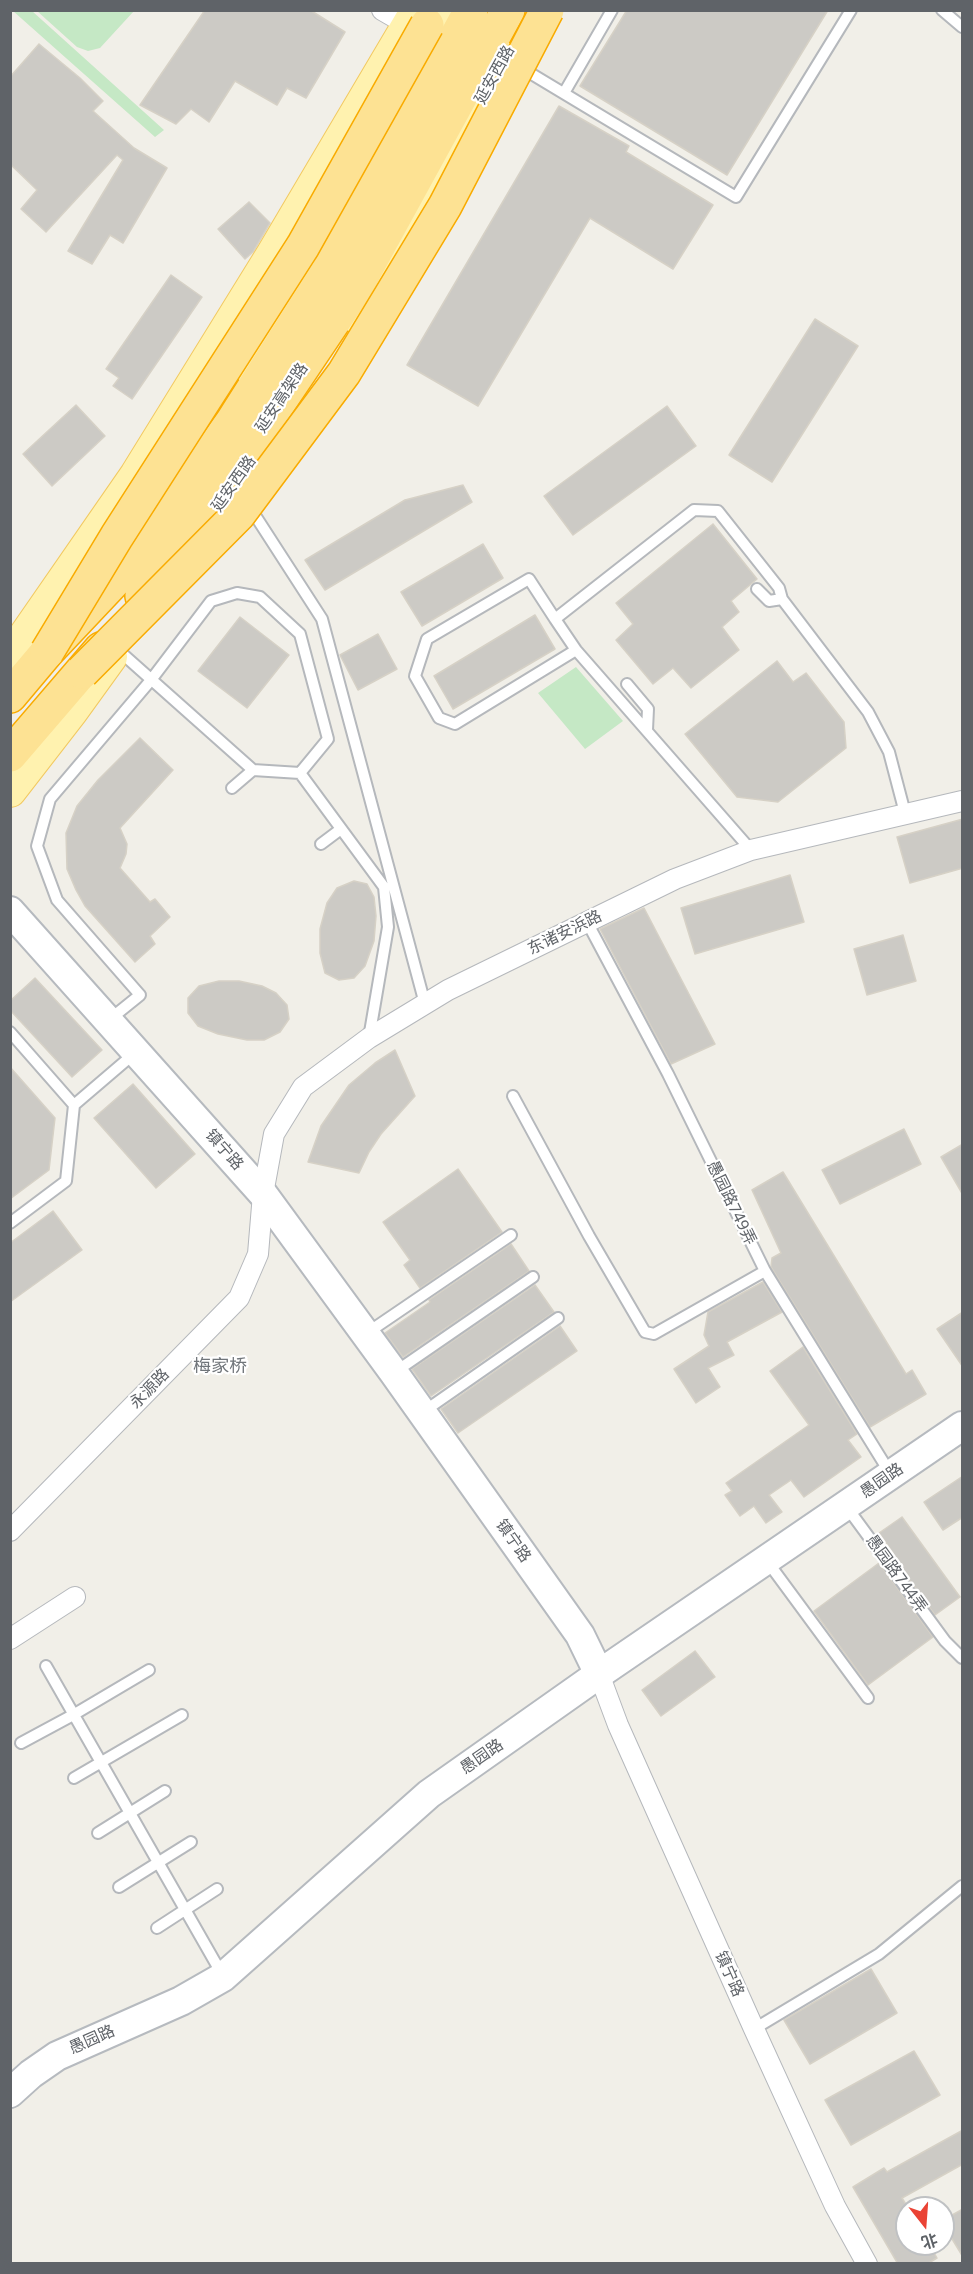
<!DOCTYPE html>
<meta charset="utf-8">
<style>
body{margin:0}
#map{position:relative;width:973px;height:2274px;overflow:hidden;background:#f1efe8;font-family:"Noto Sans","Noto Sans SC",sans-serif}
canvas{display:block}
.frame{position:absolute;inset:0;border:12px solid #5f6368;pointer-events:none}
.north{position:absolute;left:895px;top:2196px;width:60px;height:60px;box-sizing:border-box;background:#fff;border:2px solid #bfc1c3;border-radius:50%;rotate:163deg;font-size:16px;font-weight:700;line-height:24px;text-align:center;color:#5f6368}
.north::after{content:'';display:block;margin:auto;width:21px;height:27px;background:#ea4335;clip-path:polygon(50% 0,100% 100%,50% 72%,0 100%)}
</style>
<div id="map">
<canvas width="973" height="2274"></canvas>
<div class="frame"></div>
<div class="north">北</div>
</div>
<script>
const context = document.querySelector('canvas').getContext('2d');
context.lineJoin = 'round';
function fill(path, color) { context.fillStyle = color; context.fill(path, 'evenodd'); }
const poly = rows => new Path2D(rows.map(r => 'M' + r).join(''));
function strokePath(path, color, width, dash) { context.strokeStyle = color; context.lineWidth = width; context.lineCap = dash ? 'butt' : 'round'; context.setLineDash(dash || []); context.stroke(path); }
function drawText(font, color, halo, rows, align = 'center') {
  context.font = font + ' "Noto Sans","Noto Sans SC",sans-serif'; context.lineWidth = 4.5; context.setLineDash([]); context.textBaseline = 'middle'; context.strokeStyle = halo; context.fillStyle = color; for (const [text, x, y, turn = 0] of rows) {
    context.save(); context.translate(x, y); context.rotate((+turn || 0) * Math.PI / 180); context.textAlign = isNaN(turn) ? turn : align; if (halo) context.strokeText(text, 0, 0); context.fillText(text, 0, 0); context.restore();
  }
}
fill(poly([
 [13,11,32,11,164,130,155,137],
 [37,11,36,11,134,11,100,48,88,51,77,47],
 [576,667,623,721,585,749,538,693]
]), '#c5e8c5');
const building = poly([
 [205,10,310,10,345,32,306,98,287,88,277,105,235,81,209,122,191,109,176,124,140,105,205,10],
 [627,10,828,10,727,175,580,86,627,10],
 [39,44,80,78,103,101,93,111,134,148,167,168,123,243,110,235,92,264,68,251,123,160,117,155,46,232,21,209,37,190,10,164,10,77,39,44],
 [559,106,629,146,626,152,713,205,673,269,590,218,478,406,407,365,559,106],
 [249,202,270,223,253,252,245,259,218,229,249,202],
 [171,275,202,297,132,399,113,386,119,378,106,369,171,275],
 [815,319,858,346,772,482,729,455,815,319],
 [76,405,105,436,52,486,23,454,76,405],
 [667,406,696,446,573,535,544,496,667,406],
 [463,485,472,502,325,590,305,560,405,500,463,485],
 [713,524,757,579,731,601,739,612,722,627,739,650,691,688,673,668,653,684,616,640,633,624,616,603,713,524],
 [483,544,503,578,422,626,401,592,483,544],
 [535,615,555,649,453,709,434,676,535,615],
 [240,617,289,655,247,708,198,671,240,617],
 [378,634,397,669,358,690,340,655,378,634],
 [777,661,793,682,806,673,844,722,846,748,778,802,737,797,685,734,777,661],
 [140,738,173,770,120,828,127,844,126,854,120,868,150,902,155,899,170,917,150,936,155,944,135,962,85,906,76,890,67,869,66,833,77,806,98,780,140,738],
 [963,819,963,868,910,883,897,837,963,819],
 [790,875,804,922,695,954,681,908,790,875],
 [354,881,367,884,374,897,376,916,374,941,365,966,354,978,339,980,325,973,320,953,320,929,327,903,337,888,354,881],
 [644,908,715,1044,671,1064,600,929,644,908],
 [903,935,916,981,867,995,854,949,903,935],
 [35,978,102,1050,72,1077,10,1010,10,1001,35,978],
 [219,981,239,981,262,986,276,993,287,1005,289,1019,280,1032,264,1040,247,1040,218,1034,198,1026,188,1013,188,998,199,986,219,981],
 [395,1050,415,1096,381,1134,369,1152,359,1173,308,1162,321,1126,349,1085,375,1063,395,1050],
 [10,1067,55,1118,49,1170,10,1199,10,1067],
 [133,1084,195,1154,156,1188,94,1118,133,1084],
 [904,1129,921,1164,840,1204,822,1170,904,1129],
 [963,1144,963,1195,941,1157,963,1144],
 [458,1169,502,1232,420,1288,404,1265,410,1260,383,1222,458,1169],
 [783,1172,906,1374,912,1370,926,1394,870,1427,771,1267,772,1258,781,1253,752,1190,783,1172],
 [53,1211,82,1250,10,1302,10,1243,53,1211],
 [511,1244,529,1271,403,1357,385,1333,430,1302,429,1300,511,1244],
 [763,1282,782,1312,727,1342,734,1355,708,1368,720,1387,696,1403,674,1369,709,1346,704,1335,708,1312,763,1282],
 [535,1285,554,1312,431,1396,412,1369,535,1285],
 [963,1312,963,1367,937,1329,963,1312],
 [560,1326,577,1351,458,1433,441,1409,560,1326],
 [803,1347,857,1434,848,1440,861,1457,804,1497,791,1480,769,1495,782,1512,766,1523,754,1506,740,1516,725,1495,732,1491,726,1483,809,1425,770,1371,803,1347],
 [963,1476,963,1517,943,1530,924,1502,963,1476],
 [902,1517,960,1597,935,1615,891,1555,893,1553,879,1533,902,1517],
 [879,1563,933,1637,868,1685,814,1611,879,1563],
 [695,1651,715,1677,661,1716,642,1690,695,1651],
 [871,1969,897,2013,810,2064,784,2020,871,1969],
 [914,2051,940,2095,851,2145,825,2100,914,2051],
 [963,2130,963,2164,902,2198,907,2206,907,2244,929,2244,937,2258,927,2264,898,2264,853,2187,884,2168,887,2172,963,2130],
 [963,2209,963,2257,943,2224,943,2220,963,2209]
]);
fill(building, '#cccac5');
strokePath(building, '#d6d1c6', 1.5);
const lane = poly([
 [942,10,962,27],
 [520,67,736,197,851,10],
 [564,93,612,10],
 [249,506,322,619,425,1004],
 [757,589,769,601,782,599],
 [555,619,529,579,427,639,415,676,439,718,455,724,576,650],
 [117,649,253,770,300,773,384,887,388,927,369,1038],
 [627,684,648,709,647,730],
 [232,788,253,770],
 [321,844,341,829],
 [751,850,576,650,555,619,694,510,718,511,779,588,782,599,868,712,889,752,905,813],
 [587,922,668,1074,765,1271,890,1473],
 [109,1020,140,995,57,900,37,846,50,799,151,680,211,601,237,593,260,597,300,634,328,739,300,773],
 [10,1032,74,1105],
 [513,1096,589,1236,645,1332,654,1334,765,1271],
 [10,1223,66,1181,74,1105,136,1052],
 [367,1333,511,1235],
 [395,1372,533,1277],
 [423,1412,558,1318],
 [846,1506,945,1641,962,1658],
 [767,1561,868,1698],
 [46,1666,223,1976],
 [21,1743,73,1715,149,1670],
 [74,1778,182,1715],
 [98,1833,165,1791],
 [119,1887,191,1842],
 [157,1928,217,1889],
 [754,2029,879,1954,962,1886]
]);
const street = poly([
 [382,10,408,25],
 [10,1531,239,1298,258,1254,263,1194,274,1134,303,1087,369,1038,448,990,675,879,751,850,962,801],
 [10,1639,75,1597],
 [599,1674,618,1725,754,2029,835,2206,867,2264]
]);
const secondary = poly([
 [10,911,263,1194,394,1373,580,1635,599,1674],
 [10,2093,31,2074,57,2056,181,2001,223,1977,429,1794,599,1674,962,1426]
]);
const primary = poly([
 [422,54,446,10],
 [354,316,392,262,504,58],
 [250,368,304,269],
 [10,657,136,475,272,255,417,10],
 [10,791,72,711,111,657]
]);
const highway = poly([
 [142,596,192,532,354,291,508,10],
 [10,696,47,652,133,561,232,422,328,271,471,10],
 [10,755,101,649]
]);
strokePath(lane, '#b5b8bc', 14);
strokePath(street, '#b5b8bc', 22);
strokePath(secondary, '#b6babf', 32);
strokePath(primary, '#f2c960', 34);
strokePath(highway, '#f9ab00', 36);
strokePath(lane, '#fff', 10);
strokePath(street, '#fff', 20);
strokePath(secondary, '#fff', 28);
strokePath(primary, '#fff2af', 32);
strokePath(highway, '#fde293', 33);
const highwayBridge = poly([
 [47,652,117,536,303,246,427,25],
 [82,672,239,514,344,373,445,206,547,10]
]);
strokePath(highwayBridge, '#f9ab00', 36, []);
strokePath(highwayBridge, '#fde293', 33);
drawText('16px', '#5f6368', '#fff', [
 ["延安西路",495,75,-61],
 ["延安高架路",282,398,-56],
 ["延安西路",234,484,-55],
 ["东诸安浜路",565,933,-26],
 ["镇宁路",224,1150,49],
 ["愚园路749弄",731,1203,64],
 ["永源路",150,1389,-46],
 ["愚园路",882,1481,-35],
 ["镇宁路",513,1541,55],
 ["愚园路744弄",896,1574,54],
 ["愚园路",482,1757,-35],
 ["镇宁路",729,1974,66],
 ["愚园路",92,2040,-24]
]);
drawText('18px', '#70757a', '#fff', [
 ["梅家桥",220,1367]
]);
</script>
